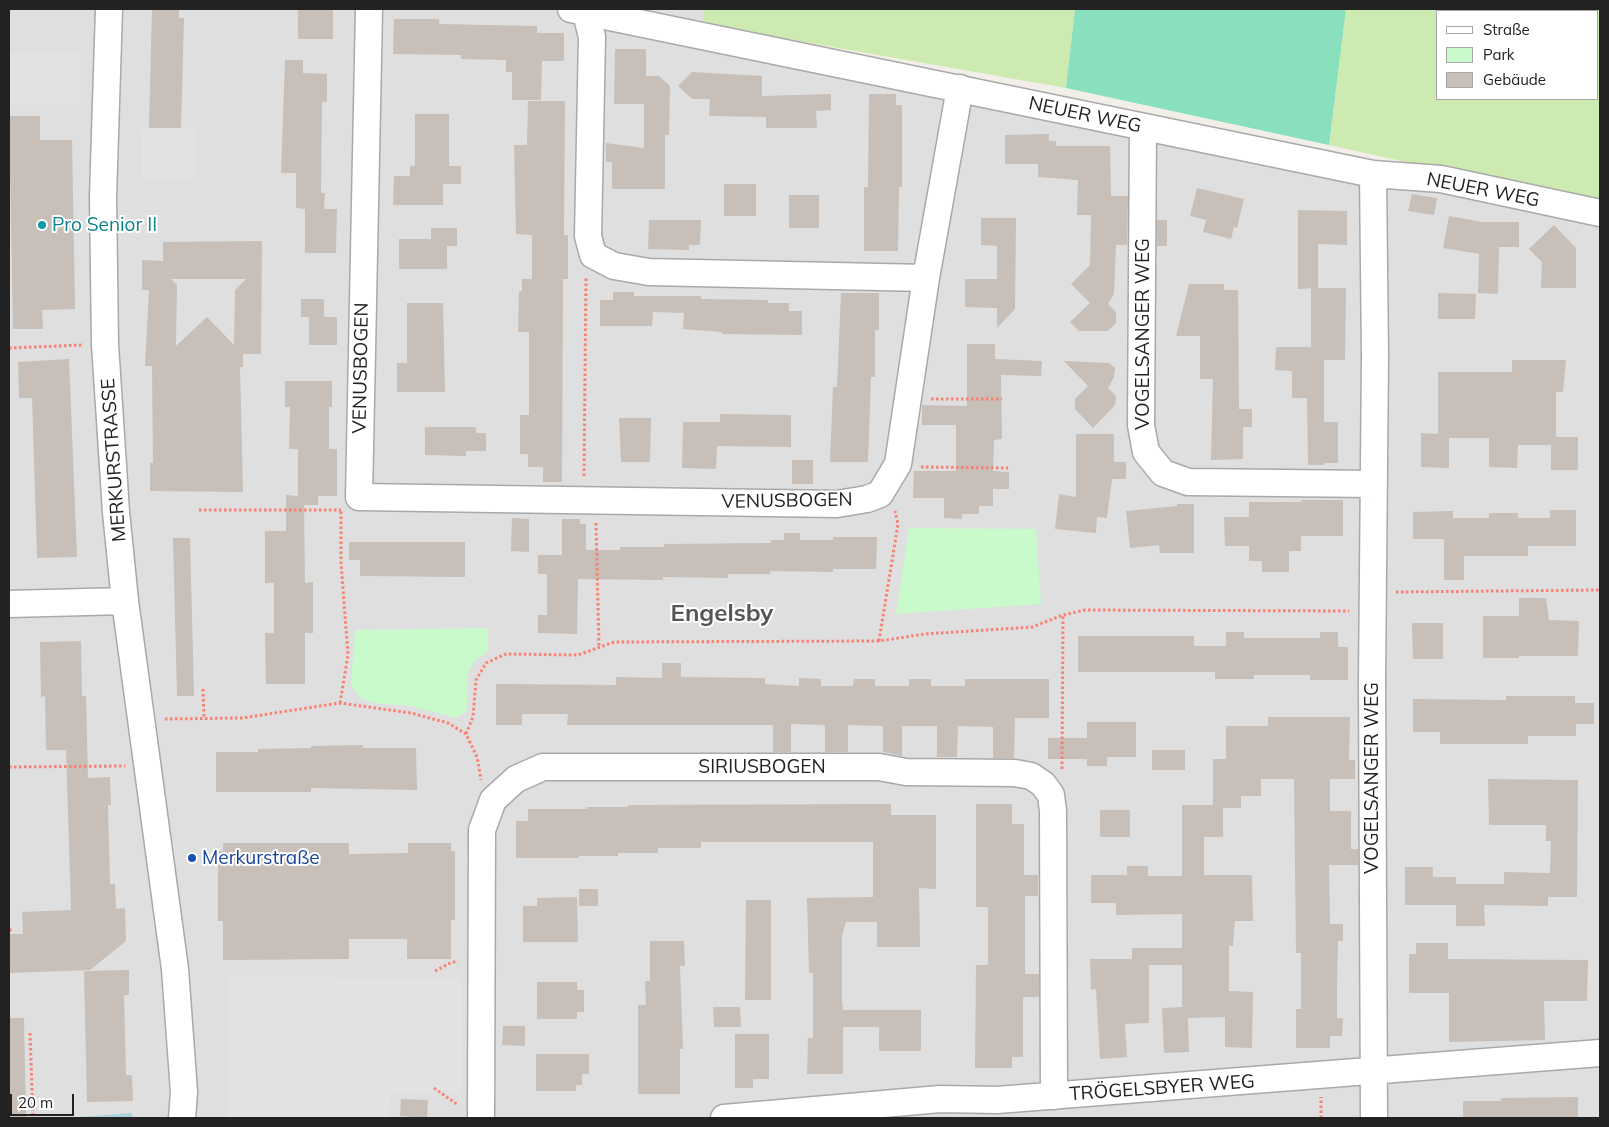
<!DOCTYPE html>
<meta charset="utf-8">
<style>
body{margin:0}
#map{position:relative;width:1609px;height:1127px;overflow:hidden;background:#f2efe9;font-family:Mulish,sans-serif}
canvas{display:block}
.frame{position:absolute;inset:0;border:10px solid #222;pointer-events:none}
.legend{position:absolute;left:1436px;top:10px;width:162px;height:90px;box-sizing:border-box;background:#fff;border:1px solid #a7a7a7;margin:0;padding:6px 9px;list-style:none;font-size:15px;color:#222}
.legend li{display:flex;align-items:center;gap:10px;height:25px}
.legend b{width:25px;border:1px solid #a7a7a7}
.scale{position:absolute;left:10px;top:1094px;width:64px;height:22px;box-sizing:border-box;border:2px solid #222;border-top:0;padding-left:6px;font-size:15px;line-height:18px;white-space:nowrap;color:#222;-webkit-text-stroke:4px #fff;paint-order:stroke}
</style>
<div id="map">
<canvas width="1609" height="1127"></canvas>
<div class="frame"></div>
<ul class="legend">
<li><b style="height:6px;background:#fff"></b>Straße</li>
<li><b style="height:14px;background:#c8facc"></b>Park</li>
<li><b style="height:14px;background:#c7bfb8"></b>Gebäude</li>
</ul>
<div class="scale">20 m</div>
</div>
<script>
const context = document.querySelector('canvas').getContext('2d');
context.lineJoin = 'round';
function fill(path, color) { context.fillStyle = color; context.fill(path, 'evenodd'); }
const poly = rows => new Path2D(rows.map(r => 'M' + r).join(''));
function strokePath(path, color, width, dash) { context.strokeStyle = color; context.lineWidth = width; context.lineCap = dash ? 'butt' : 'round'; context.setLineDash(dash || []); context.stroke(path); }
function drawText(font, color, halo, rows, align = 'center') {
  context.font = font + ' Mulish,sans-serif'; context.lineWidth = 4; context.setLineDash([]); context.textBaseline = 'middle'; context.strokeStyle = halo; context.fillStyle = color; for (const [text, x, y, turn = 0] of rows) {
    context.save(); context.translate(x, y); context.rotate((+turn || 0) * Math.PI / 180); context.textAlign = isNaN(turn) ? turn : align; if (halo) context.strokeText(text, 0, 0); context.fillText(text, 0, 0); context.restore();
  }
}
fill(poly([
 [9,9,704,9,702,24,1600,206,1600,1118,9,1118]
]), '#e0dfdf');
fill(poly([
 [704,9,1075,9,1066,88,702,24],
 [1346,9,1600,9,1600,205,1329,145],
 [1438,11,1598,11,1598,99,1438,99]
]), '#cdebb0');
fill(poly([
 [909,528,1036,529,1041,604,896,614],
 [488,628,488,651,474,661,468,674,467,710,456,718,411,706,373,703,361,698,351,685,355,630]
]), '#c8facc');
fill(poly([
 [1075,9,1346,9,1329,145,1066,88]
]), '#88e0be');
fill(poly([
 [79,52,80,104,9,105,9,54],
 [142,129,196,129,195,178,142,178],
 [227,977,462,978,462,1094,390,1094,389,1118,227,1118]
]), '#e2e2e2');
fill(poly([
 [132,1113,132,1118,67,1118]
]), '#aad3df');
fill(poly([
 [152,9,179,9,179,18,184,18,181,128,149,128],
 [298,9,333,9,333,39,298,39],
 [394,19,439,19,439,24,537,26,537,33,564,33,564,61,542,61,541,100,512,100,512,72,506,72,506,60,461,59,461,55,393,54],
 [615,49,646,49,646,76,659,76,670,86,669,135,665,135,665,189,612,189,612,162,606,162,606,143,644,148,644,104,614,104],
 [285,60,303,60,303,73,327,74,327,102,322,102,321,193,325,193,324,209,337,209,336,253,305,253,305,209,296,208,296,173,281,173],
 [692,72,762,76,762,96,831,94,831,110,816,111,817,128,766,128,766,117,709,116,710,99,692,99,678,86],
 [869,94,896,94,896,105,902,105,902,187,899,187,898,251,864,251,864,187,868,187],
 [528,101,565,101,564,235,568,235,568,279,563,279,562,482,543,482,543,467,528,467,528,454,520,454,520,415,529,415,529,332,518,332,519,291,522,291,522,279,532,279,532,235,516,234,514,145,527,145],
 [415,114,449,114,449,166,461,166,461,184,443,184,443,205,393,205,394,176,410,176,410,166,415,166],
 [9,116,40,116,40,140,72,140,75,309,42,310,43,329,13,329],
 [1049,134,1049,141,1056,141,1056,146,1110,146,1111,196,1128,196,1127,245,1116,245,1114,294,1108,304,1116,312,1116,323,1108,331,1079,331,1070,322,1090,303,1071,284,1090,265,1091,215,1077,215,1078,180,1038,177,1038,164,1005,164,1005,135],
 [724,184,756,184,756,216,724,216],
 [1197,188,1244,199,1237,228,1234,227,1231,239,1203,232,1206,220,1190,216],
 [1412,194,1437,198,1434,215,1408,211],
 [789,195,819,195,819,228,789,228],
 [1298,210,1347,211,1347,245,1318,244,1318,288,1298,289],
 [1449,216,1482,222,1519,222,1519,247,1499,247,1498,294,1478,293,1479,254,1443,248],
 [981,218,1016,218,1015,309,997,328,997,308,965,307,965,279,997,279,997,246,981,245],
 [649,220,701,220,700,245,689,245,689,250,648,249],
 [1157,220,1167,220,1167,246,1157,246],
 [1554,225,1576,248,1576,288,1541,288,1542,262,1529,249],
 [431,228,457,228,457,246,447,246,447,269,399,269,399,239,431,239],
 [262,241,261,354,243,354,243,367,240,367,243,492,150,491,150,463,153,463,152,366,145,366,149,290,142,290,142,260,163,261,163,242],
 [171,279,246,279,235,290,234,345,207,317,176,346,177,285],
 [1189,284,1224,284,1224,290,1238,290,1239,409,1252,409,1252,427,1243,427,1243,459,1211,460,1213,379,1200,379,1200,336,1176,336],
 [1311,288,1346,288,1345,360,1324,360,1324,422,1338,422,1338,463,1324,463,1324,465,1308,465,1307,398,1292,398,1292,371,1275,370,1276,347,1311,347],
 [613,292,634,292,634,296,701,296,701,299,768,300,768,303,789,303,789,311,802,311,802,335,722,334,722,332,683,329,684,313,653,312,652,326,600,326,600,300,613,300],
 [841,293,879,293,879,330,875,330,875,377,871,377,868,462,830,462,833,387,837,387],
 [1438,293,1476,294,1475,319,1438,319],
 [301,299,324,299,324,317,337,317,337,345,309,345,309,317,301,317],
 [407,303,443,303,445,392,397,392,397,363,407,363],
 [967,344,995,344,995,359,1042,361,1041,376,1001,375,1002,439,994,440,993,471,1009,472,1009,489,993,489,993,506,979,506,979,514,962,514,962,519,944,518,944,498,913,498,914,471,956,471,956,425,922,425,922,405,967,406],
 [69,359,77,557,37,558,32,398,19,398,18,362],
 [1512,360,1566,360,1563,392,1556,392,1556,437,1578,437,1578,470,1551,470,1551,445,1518,445,1517,468,1489,467,1489,438,1449,438,1449,468,1421,467,1421,433,1438,434,1438,372,1512,372],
 [1064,361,1109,363,1115,368,1114,377,1108,388,1116,396,1115,405,1093,428,1075,409,1075,399,1088,386],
 [285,381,332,381,332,407,329,407,329,449,337,449,337,496,318,496,318,505,304,505,305,583,313,582,313,633,305,633,305,684,266,684,265,633,274,633,274,583,265,583,265,531,286,531,286,495,298,496,298,449,289,449,290,407,285,407],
 [720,414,791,415,791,447,717,446,716,469,682,468,683,422,720,422],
 [619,418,651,418,650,462,621,462],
 [425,427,476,427,476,433,486,433,486,451,466,451,466,456,425,455],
 [1076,434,1114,434,1114,462,1126,462,1126,479,1112,479,1107,518,1097,517,1096,533,1055,529,1059,494,1076,497],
 [792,460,813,460,813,484,792,484],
 [1301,500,1343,500,1343,536,1301,536,1301,551,1289,551,1289,572,1262,572,1262,561,1249,561,1249,546,1225,546,1224,517,1249,517,1249,502,1301,502],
 [1177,504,1194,504,1194,553,1160,553,1159,545,1130,548,1126,511,1177,506],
 [1550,510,1576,510,1576,546,1528,546,1528,556,1464,556,1464,580,1444,580,1444,539,1413,539,1413,512,1453,511,1453,518,1489,518,1489,513,1518,513,1518,518,1550,518],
 [512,518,529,519,529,552,511,551],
 [562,519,580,519,580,524,586,524,586,550,620,550,620,547,664,547,664,544,771,543,771,540,784,540,784,533,800,533,800,540,833,540,833,537,877,537,876,569,833,569,833,572,770,571,770,574,728,574,728,578,663,577,663,580,578,579,577,634,538,633,538,615,547,615,547,574,538,574,538,555,562,555],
 [173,538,190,538,194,696,177,696],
 [349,542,465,542,465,577,360,576,360,560,349,560],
 [1519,598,1546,598,1549,620,1579,621,1578,656,1519,656,1519,658,1483,658,1483,616,1519,616],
 [1412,623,1443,623,1443,659,1413,659],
 [1226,632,1244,632,1244,638,1320,638,1320,632,1338,632,1338,647,1348,647,1348,680,1310,680,1310,675,1254,675,1254,679,1215,679,1215,672,1078,672,1078,636,1194,636,1194,646,1226,646],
 [81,641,82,696,86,696,88,778,110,777,111,805,108,805,110,884,115,884,116,909,125,908,126,941,90,970,9,973,9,934,23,934,22,912,71,910,66,750,46,750,45,696,41,697,40,642],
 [662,663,681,663,681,677,765,678,765,684,799,686,799,678,821,679,821,686,853,686,854,679,875,679,875,686,909,686,909,679,931,679,931,686,965,686,965,679,1049,679,1049,718,1015,718,1014,758,993,758,993,727,958,726,957,757,937,757,937,726,902,726,902,756,883,752,883,726,848,725,848,752,825,752,825,725,791,724,791,752,773,752,773,725,567,725,568,714,522,714,522,725,496,725,496,684,616,685,616,677,662,678],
 [1506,696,1575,696,1575,703,1594,703,1594,724,1576,724,1576,736,1528,736,1528,744,1440,744,1440,732,1413,732,1413,699,1506,700],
 [1268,717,1350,717,1349,760,1355,760,1355,779,1330,779,1330,811,1351,811,1351,849,1358,849,1358,865,1329,865,1330,924,1343,924,1343,941,1338,941,1337,989,1337,1018,1343,1018,1342,1036,1330,1036,1330,1048,1296,1048,1296,1009,1301,1009,1301,953,1296,953,1294,779,1261,779,1261,796,1241,796,1241,808,1223,808,1223,837,1204,837,1204,875,1252,875,1253,921,1235,921,1233,946,1229,946,1229,991,1253,992,1252,1048,1225,1047,1225,1017,1188,1018,1189,1052,1164,1053,1162,1008,1182,1007,1182,965,1149,965,1149,1023,1125,1024,1127,1057,1100,1059,1096,989,1091,990,1090,959,1132,959,1132,948,1182,948,1182,914,1116,915,1116,903,1091,903,1091,875,1127,875,1127,866,1148,866,1148,876,1182,876,1182,805,1213,805,1213,759,1226,759,1226,726,1268,726],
 [1087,722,1136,722,1136,757,1107,757,1107,766,1087,766,1087,759,1048,759,1048,738,1087,738],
 [363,745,363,748,416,748,417,790,311,788,311,792,216,792,216,752,258,752,258,749,311,748,311,746],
 [1152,750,1185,750,1185,770,1152,770],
 [1488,779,1578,780,1577,897,1548,897,1548,906,1484,905,1485,926,1456,926,1456,905,1405,905,1405,867,1433,867,1433,877,1456,877,1456,884,1504,884,1504,872,1550,873,1551,841,1546,841,1546,825,1489,825],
 [891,804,891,815,936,815,936,889,919,888,920,947,877,947,877,922,846,922,842,936,842,1002,843,1010,921,1010,921,1051,879,1051,879,1027,843,1027,843,1074,807,1074,808,1038,813,1038,813,973,809,973,807,898,873,897,873,842,701,842,701,848,658,848,658,853,618,853,618,856,579,856,579,858,516,858,516,821,528,821,528,809,587,809,587,807,628,807,628,805],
 [976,804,1012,804,1012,824,1024,824,1024,875,1038,875,1038,896,1025,896,1025,974,1039,974,1039,997,1023,997,1023,1057,1012,1057,1012,1068,975,1068,976,965,988,965,988,907,976,907],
 [1100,810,1130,810,1130,837,1100,837],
 [223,843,349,843,349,854,408,853,408,843,451,843,451,851,455,851,455,920,451,920,451,959,407,959,407,939,349,939,349,959,223,960,223,921,218,921,218,851,223,851],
 [579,889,598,889,598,906,579,906],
 [577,897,578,942,523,942,523,906,537,906,537,898],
 [746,900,771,900,771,1000,745,1000],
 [650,941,684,941,685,966,680,966,683,1049,680,1049,680,1094,638,1094,638,1005,646,1005,645,981,650,981],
 [1416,943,1448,943,1448,959,1588,960,1587,1001,1544,1001,1545,1040,1449,1042,1449,993,1409,993,1409,954,1416,954],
 [129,970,129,995,124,995,126,1075,132,1075,133,1101,87,1102,84,971],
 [537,982,577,982,577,990,584,990,584,1012,577,1012,577,1019,537,1019],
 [713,1007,740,1007,741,1027,714,1027],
 [9,1018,24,1018,26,1118,9,1118],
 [503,1026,525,1026,525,1046,502,1045],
 [735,1034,769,1034,769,1079,753,1079,753,1088,735,1088],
 [536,1054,589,1054,589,1074,582,1074,582,1085,576,1085,576,1091,536,1091],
 [1578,1097,1578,1118,1463,1118,1463,1101,1501,1101,1501,1098],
 [401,1099,428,1100,427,1118,400,1116]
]), '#c7bfb8');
const minor = poly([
 [109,9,103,197,105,344,116,512,125,601,175,969,184,1092,182,1118],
 [369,9,359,497,837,504,867,499,880,494,898,464,926,278,960,88],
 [571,9,1373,174,1441,179,1600,213],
 [585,9,592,37,588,236,593,255,614,266,649,272,926,278],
 [1143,127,1141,425,1146,452,1163,473,1188,482,1374,484],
 [1373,174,1375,357,1372,680,1374,1118],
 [9,604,125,601],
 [481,1118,482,830,493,800,516,779,543,767,879,767,906,772,1015,773,1031,776,1043,784,1051,795,1053,811,1054,1096],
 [724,1118,940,1099,997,1100,1600,1053]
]);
strokePath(minor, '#a9a9a9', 29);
strokePath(poly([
 [9,348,83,345],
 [931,399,1002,399],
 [921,467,1008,468],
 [584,476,586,278],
 [199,510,341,510],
 [596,523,599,648],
 [1396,592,1600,590],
 [879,641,898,524,895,511],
 [203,689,204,718],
 [340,703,348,655,341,562,341,511],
 [165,719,242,718,340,703,411,713,448,723,466,734,477,757,481,780],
 [466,734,473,717,476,680,486,663,506,654,578,655,614,642,879,641,925,634,1032,627,1063,615,1085,610,1349,611],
 [9,767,125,766],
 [1062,769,1063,615],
 [9,930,14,930],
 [435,971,452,962,458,962],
 [30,1033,33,1118],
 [434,1088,458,1105],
 [1321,1118,1321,1097]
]), '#fa8072', 3, [2.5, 2.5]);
strokePath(minor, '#fff', 26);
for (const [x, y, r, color] of [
 [42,225,5,"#0f9aa8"],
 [192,858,5,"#1a4fb4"]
]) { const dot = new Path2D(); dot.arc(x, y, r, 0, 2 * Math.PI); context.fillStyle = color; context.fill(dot); strokePath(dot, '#fff', 2); }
drawText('19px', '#222', '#fff', [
 ["NEUER WEG",1085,115,12],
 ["NEUER WEG",1483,190,11],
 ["VOGELSANGER WEG",1143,334,-90],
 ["VENUSBOGEN",361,368,-89],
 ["MERKURSTRASSE",114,460,-94],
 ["VENUSBOGEN",787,501,-1],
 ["SIRIUSBOGEN",762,767],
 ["VOGELSANGER WEG",1372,778,-90],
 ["TRÖGELSBYER WEG",1162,1088,-4]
]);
drawText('19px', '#0d838f', '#fff', [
 ["Pro Senior II",52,225]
], 'left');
drawText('19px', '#164399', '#fff', [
 ["Merkurstraße",202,858]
], 'left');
drawText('bold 24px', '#555', '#fff', [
 ["Engelsby",722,614]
]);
</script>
